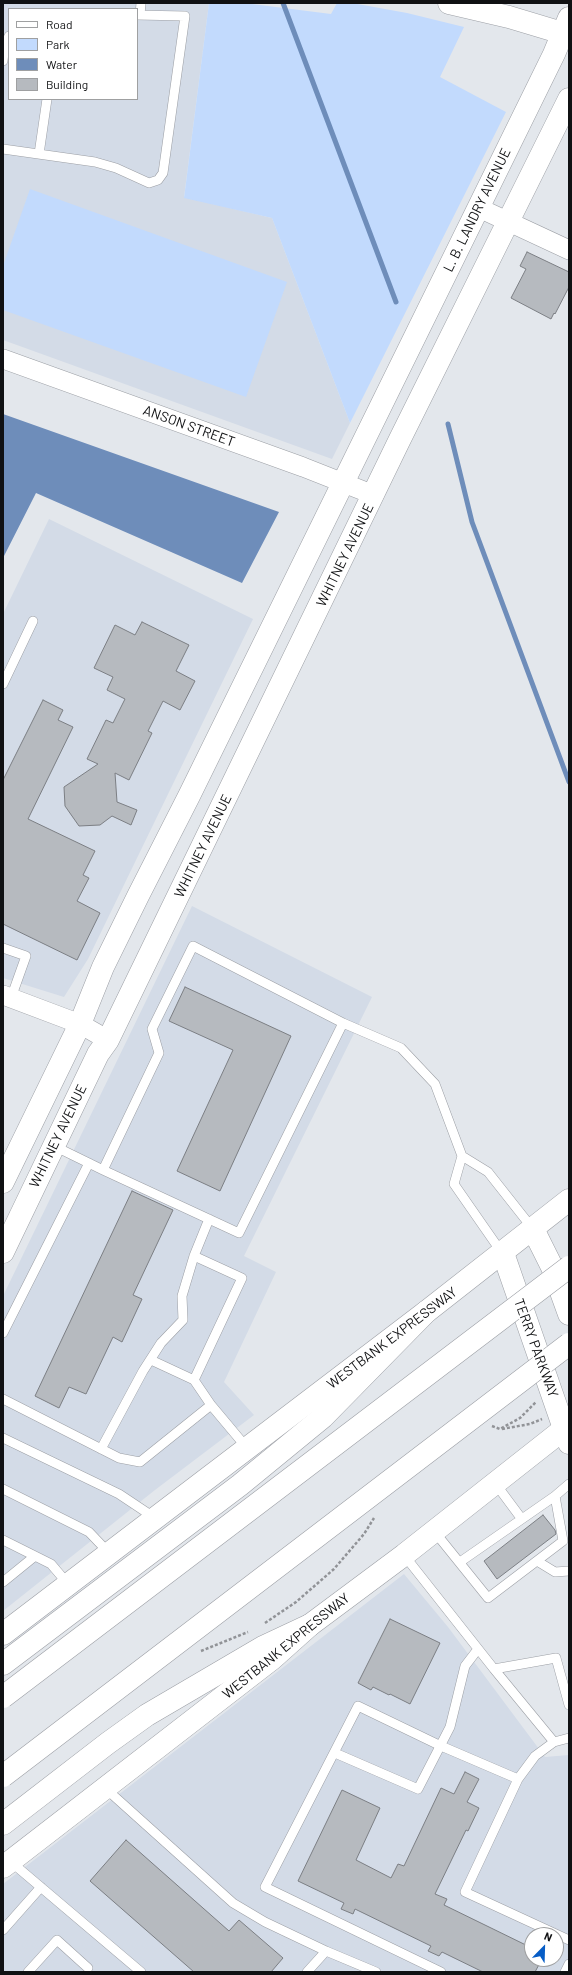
<!DOCTYPE html>
<style>
body{margin:0}
#map{position:relative;width:572px;height:1975px;overflow:hidden;background:#e3e7ec;font-family:Barlow,sans-serif}
canvas{display:block}
.frame{position:absolute;inset:0;border:4px solid #101113;pointer-events:none}
.legend{position:absolute;left:8px;top:8px;width:130px;height:92px;box-sizing:border-box;background:#fff;border:1px solid #9fa0a1;margin:0;padding:5px 7px;list-style:none;font-size:12px;color:#101113}
.legend li{display:flex;align-items:center;gap:8px;height:20px}
.legend b{width:20px;border:1px solid #9fa0a1}
.north{position:absolute;left:524px;top:1927px;width:40px;height:40px;box-sizing:border-box;background:#fff;border:1px solid #9fa0a1;border-radius:50%;rotate:23deg;font-size:11px;font-weight:700;line-height:16px;text-align:center;color:#101113}
.north::after{content:'';display:block;margin:auto;width:14px;height:18px;background:#075dc6;clip-path:polygon(50% 0,100% 100%,50% 72%,0 100%)}
</style>
<div id="map">
<canvas width="572" height="1975"></canvas>
<div class="frame"></div>
<ul class="legend">
<li><b style="height:5px;background:#fff"></b>Road</li>
<li><b style="height:11px;background:#c2dafd"></b>Park</li>
<li><b style="height:11px;background:#6e8dba"></b>Water</li>
<li><b style="height:11px;background:#b6babf"></b>Building</li>
</ul>
<div class="north">N</div>
</div>
<script>
const context = document.querySelector('canvas').getContext('2d');
context.lineJoin = 'round';
function fill(path, color) { context.fillStyle = color; context.fill(path, 'evenodd'); }
const poly = rows => new Path2D(rows.map(r => 'M' + r).join(''));
function strokePath(path, color, width, dash) { context.strokeStyle = color; context.lineWidth = width; context.lineCap = dash ? 'butt' : 'round'; context.setLineDash(dash || []); context.stroke(path); }
function drawText(font, color, halo, rows, align = 'center') {
  context.font = font + ' Barlow,sans-serif'; context.lineWidth = 3; context.setLineDash([]); context.textBaseline = 'middle'; context.strokeStyle = halo; context.fillStyle = color; for (const [text, x, y, turn = 0] of rows) {
    context.save(); context.translate(x, y); context.rotate((+turn || 0) * Math.PI / 180); context.textAlign = isNaN(turn) ? turn : align; if (halo) context.strokeText(text, 0, 0); context.fillText(text, 0, 0); context.restore();
  }
}
fill(poly([
 [3,3,209,3,184,197,272,218,350,423,332,459,3,340],
 [9,9,137,9,137,99,9,99],
 [49,519,253,619,88,959,64,997,3,978,3,614],
 [192,906,372,997,244,1256,276,1272,224,1382,254,1415,155,1490,3,1611,3,1296],
 [404,1574,448,1627,545,1757,569,1755,569,1972,3,1972,3,1884],
 [532,1935,556,1935,556,1959,532,1959]
]), '#d3dbe7');
fill(poly([
 [209,3,244,3,331,14,337,3,352,3,407,13,464,27,440,77,506,112,350,423,272,218,184,198],
 [30,189,287,282,246,397,3,310,3,266]
]), '#c2dafd');
fill(poly([
 [3,414,279,512,242,583,36,493,3,558]
]), '#6e8dba');
strokePath(poly([
 [283,3,396,302],
 [448,424,472,522,569,782]
]), '#6e8dba', 5);
const building = poly([
 [527,252,569,272,569,287,555,314,554,313,551,319,511,298,526,269,520,266,527,252],
 [142,622,189,645,176,671,195,681,180,710,163,701,148,731,152,733,129,780,115,773,117,802,137,810,131,825,112,816,100,825,79,826,65,806,64,787,98,764,87,759,106,720,113,723,125,699,107,690,113,677,94,668,115,625,135,635,142,622],
 [43,700,63,710,58,720,73,727,28,819,95,851,83,875,89,878,77,901,100,913,77,960,3,924,3,780,43,700],
 [185,987,291,1036,220,1191,177,1171,233,1050,169,1021,185,987],
 [132,1191,173,1210,133,1295,142,1299,122,1342,113,1337,86,1394,69,1387,59,1408,35,1396,132,1191],
 [543,1515,555,1530,556,1534,497,1579,484,1561,543,1515],
 [390,1619,440,1643,410,1704,390,1694,389,1695,373,1687,371,1690,358,1683,390,1619],
 [465,1772,479,1779,467,1802,479,1808,468,1831,466,1830,435,1894,447,1899,444,1905,532,1948,532,1959,542,1959,535,1972,483,1972,442,1952,439,1956,428,1951,431,1946,355,1909,353,1914,341,1909,344,1903,298,1881,342,1790,380,1808,356,1860,391,1878,398,1864,404,1866,441,1788,454,1794,465,1772],
 [126,1840,229,1931,239,1920,283,1958,271,1972,194,1972,90,1881,126,1840]
]);
fill(building, '#b6babf');
strokePath(building, '#7c7f84', 1);
const service = poly([
 [140,15,141,3],
 [3,61,5,44,9,36],
 [3,149,95,162,116,168,149,183,158,180,163,173,185,16,137,15],
 [39,154,47,99],
 [3,684,33,621],
 [3,948,26,956,11,998],
 [343,1023,401,1048,435,1084,462,1156],
 [54,1146,103,1170,239,1233,343,1023,193,946,152,1029,159,1053,103,1170],
 [209,1219,194,1256,242,1278,194,1380,211,1405],
 [502,1253,454,1184,462,1156,488,1172,533,1229],
 [3,1333,89,1163],
 [151,1360,194,1380],
 [3,1399,119,1458,140,1462,211,1405,247,1448],
 [3,1438,119,1494,155,1518],
 [101,1449,143,1371,161,1343,183,1320,182,1296,194,1256],
 [495,1483,521,1518],
 [3,1489,89,1532,109,1553],
 [555,1496,569,1484],
 [434,1531,488,1598,563,1541,555,1496,460,1562],
 [3,1540,51,1564,68,1584],
 [404,1555,494,1669,556,1658,569,1705],
 [537,1561,555,1572,569,1571],
 [3,1582,35,1556],
 [494,1669,554,1742],
 [569,1738,554,1742,535,1756,518,1779,465,1892,569,1940],
 [335,1753,418,1789,450,1727,465,1666,478,1649],
 [105,1788,233,1903,265,1922,326,1951,376,1972],
 [10,1861,141,1972],
 [3,1930,41,1887],
 [28,1972,57,1940,88,1968],
 [307,1972,326,1951],
 [441,1972,265,1887,358,1706,441,1746,518,1779],
 [565,1972,569,1964]
]);
const minor = poly([
 [479,208,569,250],
 [3,359,303,467,374,495],
 [3,995,80,1024,108,1040]
]);
const tertiary = poly([
 [3,1182,80,1024,103,967,138,896,189,796,554,54,569,18],
 [533,1229,552,1267,569,1314],
 [3,1252,98,1054,108,1040,400,439,569,99],
 [503,1253,569,1443]
]);
const secondary = poly([
 [449,3,509,17,569,35],
 [3,1634,426,1312,569,1200],
 [3,1867,272,1659,310,1625,404,1555,569,1425]
]);
const motorway = poly([
 [3,1664,240,1485,323,1417,426,1312],
 [3,1824,108,1743,147,1715,263,1647,310,1625]
]);
strokePath(service, '#9c9fa5', 10);
strokePath(minor, '#9c9fa5', 20);
strokePath(tertiary, '#9c9fa5', 23);
strokePath(secondary, '#9c9fa5', 23);
strokePath(motorway, '#9c9fa5', 23);
strokePath(poly([
 [492,1426,500,1429,520,1418,536,1402],
 [502,1429,530,1424,542,1419],
 [265,1623,296,1602,334,1569,364,1534,374,1518],
 [201,1651,248,1632]
]), '#919397', 2.5, [3, 2]);
strokePath(service, '#fff', 9);
strokePath(minor, '#fff', 19);
strokePath(tertiary, '#fff', 22);
strokePath(secondary, '#fff', 22);
strokePath(motorway, '#fff', 22);
const motorwayBridge = poly([
 [3,1697,569,1267],
 [3,1776,569,1344]
]);
strokePath(motorwayBridge, '#9c9fa5', 23, []);
strokePath(motorwayBridge, '#fff', 22);
drawText('14px', '#101113', '#fff', [
 ["L. B. LANDRY AVENUE",477,210,-64],
 ["ANSON STREET",189,426,20],
 ["WHITNEY AVENUE",345,555,-64],
 ["WHITNEY AVENUE",203,846,-64],
 ["WHITNEY AVENUE",58,1136,-64],
 ["WESTBANK EXPRESSWAY",392,1338,-37],
 ["TERRY PARKWAY",536,1348,70],
 ["WESTBANK EXPRESSWAY",286,1646,-39]
]);
</script>
